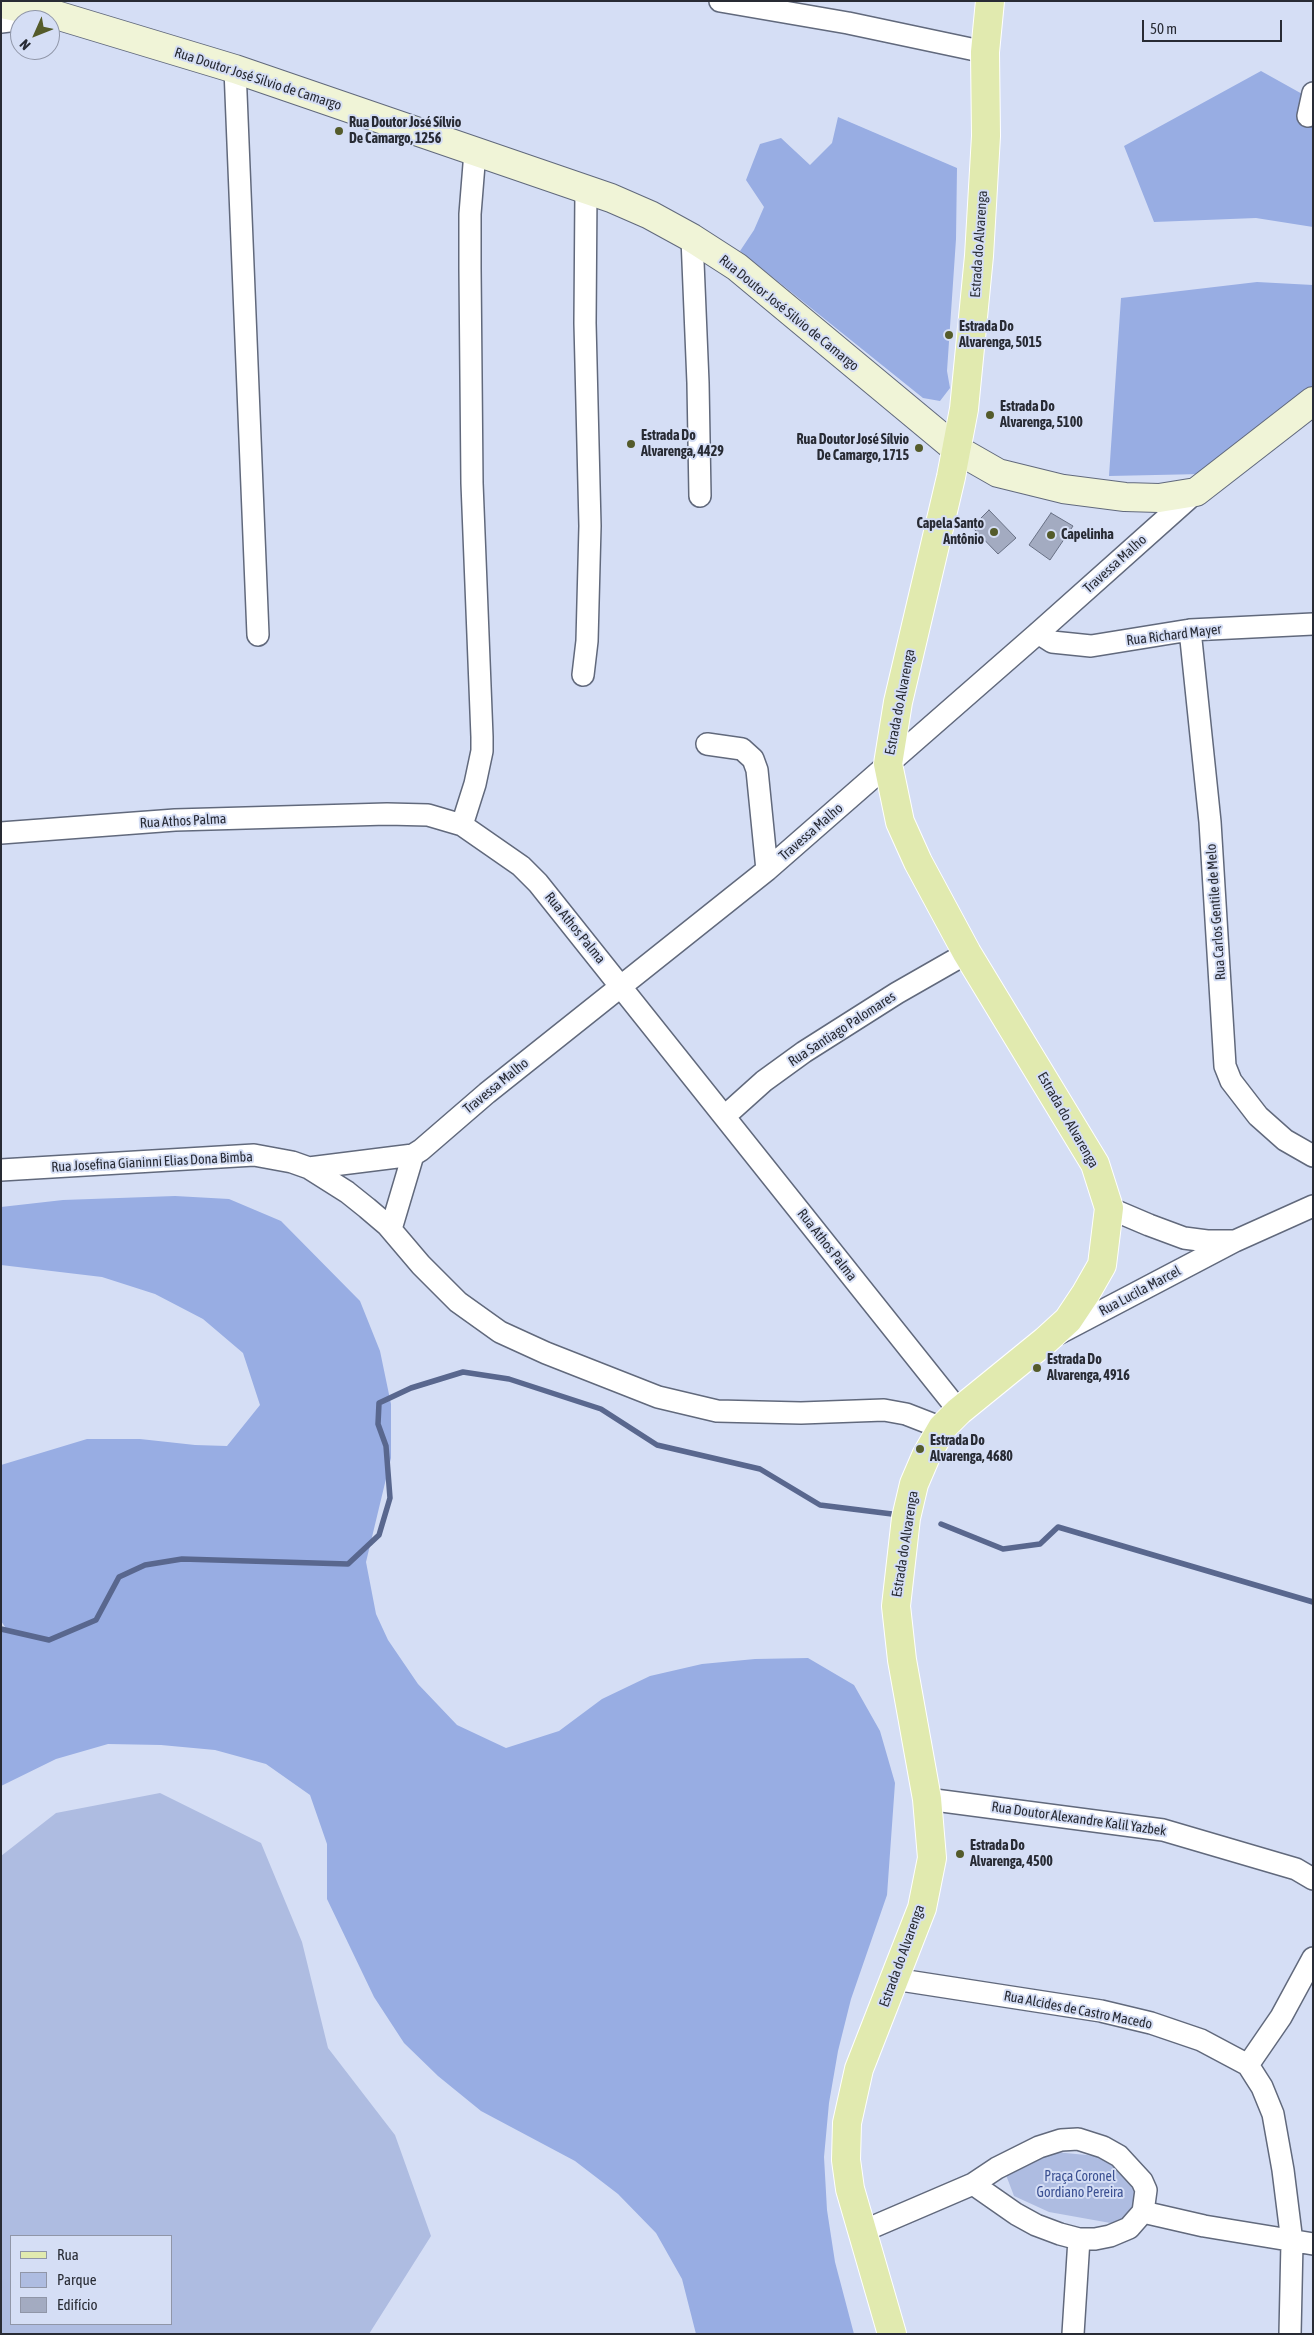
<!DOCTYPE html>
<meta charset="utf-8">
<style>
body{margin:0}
#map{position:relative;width:1314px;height:2335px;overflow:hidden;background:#d5def5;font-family:"Asap Condensed",sans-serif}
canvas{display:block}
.frame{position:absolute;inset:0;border:2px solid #282b34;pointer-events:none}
.legend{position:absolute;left:10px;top:2235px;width:162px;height:90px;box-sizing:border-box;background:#d5def5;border:1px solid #9096a8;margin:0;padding:6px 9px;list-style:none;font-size:15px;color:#282b34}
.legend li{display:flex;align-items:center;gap:10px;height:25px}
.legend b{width:25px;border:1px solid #9096a8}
.north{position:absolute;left:10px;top:10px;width:50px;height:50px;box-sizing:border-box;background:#d5def5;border:1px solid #9096a8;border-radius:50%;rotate:226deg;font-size:14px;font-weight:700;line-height:20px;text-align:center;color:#282b34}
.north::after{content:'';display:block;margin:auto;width:18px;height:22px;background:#545b2a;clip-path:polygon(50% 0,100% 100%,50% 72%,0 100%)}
.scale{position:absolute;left:1142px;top:20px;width:140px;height:22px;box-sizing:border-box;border:2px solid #282b34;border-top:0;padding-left:6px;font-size:15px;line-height:18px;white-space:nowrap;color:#282b34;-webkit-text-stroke:4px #d5def5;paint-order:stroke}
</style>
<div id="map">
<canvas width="1314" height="2335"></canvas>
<div class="frame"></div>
<ul class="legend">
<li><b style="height:6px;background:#e1eaaf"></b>Rua</li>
<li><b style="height:14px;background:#aebce1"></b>Parque</li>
<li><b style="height:14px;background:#a3abc1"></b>Edifício</li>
</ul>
<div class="north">N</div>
<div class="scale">50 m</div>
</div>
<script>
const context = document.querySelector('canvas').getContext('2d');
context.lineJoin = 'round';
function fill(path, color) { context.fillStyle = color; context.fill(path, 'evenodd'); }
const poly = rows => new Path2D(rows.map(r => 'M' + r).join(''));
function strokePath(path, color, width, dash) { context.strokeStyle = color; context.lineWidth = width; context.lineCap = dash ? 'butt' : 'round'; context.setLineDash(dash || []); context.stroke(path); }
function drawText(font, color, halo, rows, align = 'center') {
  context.font = font + ' "Asap Condensed",sans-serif'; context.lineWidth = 4; context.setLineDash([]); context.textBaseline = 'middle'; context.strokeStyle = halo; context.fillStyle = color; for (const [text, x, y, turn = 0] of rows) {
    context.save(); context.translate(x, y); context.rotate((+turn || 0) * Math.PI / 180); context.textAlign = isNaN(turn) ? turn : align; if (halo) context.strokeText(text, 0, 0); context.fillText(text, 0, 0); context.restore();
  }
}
fill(poly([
 [160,1793,261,1843,302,1942,328,2048,395,2135,431,2236,369,2334,1,2334,1,1856,56,1813],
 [11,2236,171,2236,171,2324,11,2324],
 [1055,2152,1097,2156,1120,2170,1136,2193,1140,2205,1116,2224,1049,2212,1014,2196,1006,2175]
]), '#aebce1');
fill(poly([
 [1261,71,1313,100,1313,227,1256,218,1154,222,1124,146],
 [838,117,957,168,956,239,947,371,950,388,940,401,923,398,740,251,754,230,764,207,746,180,760,144,781,138,810,165,832,143],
 [1257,282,1313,285,1313,391,1202,474,1109,476,1121,298],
 [175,1196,229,1199,281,1221,360,1301,380,1351,391,1404,391,1458,366,1562,376,1614,388,1640,418,1684,457,1725,506,1748,559,1731,602,1699,650,1676,702,1664,755,1659,808,1658,854,1685,880,1731,895,1783,887,1895,851,1999,838,2051,829,2103,824,2157,827,2210,835,2262,854,2334,696,2334,682,2279,656,2233,618,2194,575,2161,481,2111,438,2076,404,2043,374,1997,327,1899,327,1844,310,1795,266,1764,215,1750,161,1745,108,1744,56,1759,1,1786,1,1634,5,1627,1,1621,1,1465,87,1439,140,1439,195,1445,227,1446,260,1405,243,1353,203,1319,155,1294,102,1277,1,1265,1,1207,63,1200]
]), '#98ade3');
strokePath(poly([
 [941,1524,1003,1549,1040,1544,1058,1527,1313,1602],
 [1,1629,49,1640,96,1620,119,1577,145,1565,182,1559,348,1564,379,1535,390,1498,386,1446,378,1424,379,1403,411,1388,463,1372,509,1379,601,1409,657,1445,760,1469,820,1505,892,1514]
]), '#59678e', 5.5);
const building = poly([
 [989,510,1016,538,998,554,972,527,989,510],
 [1051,513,1073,526,1050,560,1029,545,1051,513]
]);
fill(building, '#a3abc1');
strokePath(building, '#687084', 1);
const street = poly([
 [720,1,848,23,985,52],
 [1,22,41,17],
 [235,69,258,635],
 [1308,116,1313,93],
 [692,238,698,383,700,496],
 [1190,630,1210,822,1225,1066,1231,1081,1258,1116,1285,1140,1313,1156],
 [1038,633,1052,642,1091,646,1190,630,1313,624],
 [583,675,587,641,590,526,585,323,586,190],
 [707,744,742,749,753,759,757,770,767,870],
 [462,825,475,784,482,751,482,737,472,483,470,269,470,214,475,152],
 [1,833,175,820,387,814,428,815,462,825,521,866,538,883,959,1411],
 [725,1116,764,1081,804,1052,897,993,967,953],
 [309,1168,413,1155,421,1150,487,1093,767,870,1038,633,1196,492],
 [1,1170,254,1155,292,1162,309,1168,347,1192,367,1208,387,1225,421,1265,458,1302,500,1332,546,1353,658,1397,717,1411,801,1413,884,1410,906,1414,942,1428],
 [1109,1208,1149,1225,1184,1238,1207,1241,1232,1241],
 [391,1229,413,1155],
 [1058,1334,1235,1241,1313,1206],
 [927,1799,1163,1830,1296,1869,1313,1879],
 [894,1979,1101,2011,1151,2023,1201,2040,1248,2065,1262,2087,1273,2114,1283,2170,1292,2242,1290,2334],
 [1248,2065,1281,2017,1313,1958],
 [1078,2139,1103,2147,1119,2156,1142,2181,1146,2190,1143,2212,1129,2228,1110,2236,1095,2239,1079,2239,1060,2234,1036,2225,1016,2214,973,2184,997,2168,1039,2147,1061,2140,1078,2139],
 [1143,2212,1204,2226,1313,2244],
 [861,2232,973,2184],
 [1073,2334,1079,2239]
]);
const secondary = poly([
 [1,4,56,15,235,69,611,198,650,215,692,238,737,267,956,449,998,473,1063,489,1125,497,1159,498,1196,492,1313,401]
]);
const primary = poly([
 [892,2334,850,2189,846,2160,847,2123,859,2069,922,1908,932,1858,927,1799,902,1660,896,1606,906,1518,914,1484,926,1456,942,1428,959,1411,1045,1341,1068,1320,1086,1293,1102,1265,1109,1208,1095,1164,967,953,918,862,900,822,888,764,898,702,951,477,964,409,979,256,986,136,985,52,990,1]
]);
strokePath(street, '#61697c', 24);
strokePath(secondary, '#61697c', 30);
strokePath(primary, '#fff', 30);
strokePath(street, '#fff', 21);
strokePath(secondary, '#f0f4d7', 28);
strokePath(primary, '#e1eaaf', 28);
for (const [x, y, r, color] of [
 [339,131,5,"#545b2a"],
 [949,335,5,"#545b2a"],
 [990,415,5,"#545b2a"],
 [631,444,5,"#545b2a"],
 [919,448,5,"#545b2a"],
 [994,532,5,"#545b2a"],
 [1051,535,5,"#545b2a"],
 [1037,1368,5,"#545b2a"],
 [920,1449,5,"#545b2a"],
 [960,1854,5,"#545b2a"]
]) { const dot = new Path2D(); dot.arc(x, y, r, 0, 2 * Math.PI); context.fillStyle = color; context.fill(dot); strokePath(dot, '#d5def5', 2); }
drawText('14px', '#282b34', '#d5def5', [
 ["Rua Doutor José Silvio de Camargo",258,79,18],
 ["Estrada do Alvarenga",979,244,-86],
 ["Rua Doutor José Silvio de Camargo",789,313,39],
 ["Travessa Malho",1115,564,-42],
 ["Rua Richard Mayer",1174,635,-7],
 ["Estrada do Alvarenga",900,702,-79],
 ["Rua Athos Palma",183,821,-3],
 ["Travessa Malho",811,832,-41],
 ["Rua Carlos Gentile de Melo",1216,912,-94],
 ["Rua Athos Palma",575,928,51],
 ["Rua Santiago Palomares",842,1029,-33],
 ["Travessa Malho",496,1086,-39],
 ["Estrada do Alvarenga",1068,1120,60],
 ["Rua Josefina Gianinni Elias Dona Bimba",152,1162,-3],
 ["Rua Athos Palma",827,1245,52],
 ["Rua Lucila Marcel",1140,1291,-28],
 ["Estrada do Alvarenga",905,1544,-81],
 ["Rua Doutor Alexandre Kalil Yazbek",1079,1819,8],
 ["Estrada do Alvarenga",902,1956,-70],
 ["Rua Alcides de Castro Macedo",1078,2010,11]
]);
drawText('bold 14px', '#282b34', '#d5def5', [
 ["Rua Doutor José Sílvio",349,123],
 ["De Camargo, 1256",349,139],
 ["Estrada Do",959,327],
 ["Alvarenga, 5015",959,343],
 ["Estrada Do",1000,407],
 ["Alvarenga, 5100",1000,423],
 ["Estrada Do",641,436],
 ["Alvarenga, 4429",641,452],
 ["Rua Doutor José Sílvio",909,440,"right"],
 ["De Camargo, 1715",909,456,"right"],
 ["Capela Santo",984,524,"right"],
 ["Antônio",984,540,"right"],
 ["Capelinha",1061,535],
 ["Estrada Do",1047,1360],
 ["Alvarenga, 4916",1047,1376],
 ["Estrada Do",930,1441],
 ["Alvarenga, 4680",930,1457],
 ["Estrada Do",970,1846],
 ["Alvarenga, 4500",970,1862]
], 'left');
drawText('14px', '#3b5092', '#d5def5', [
 ["Praça Coronel",1080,2177],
 ["Gordiano Pereira",1080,2193]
]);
</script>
